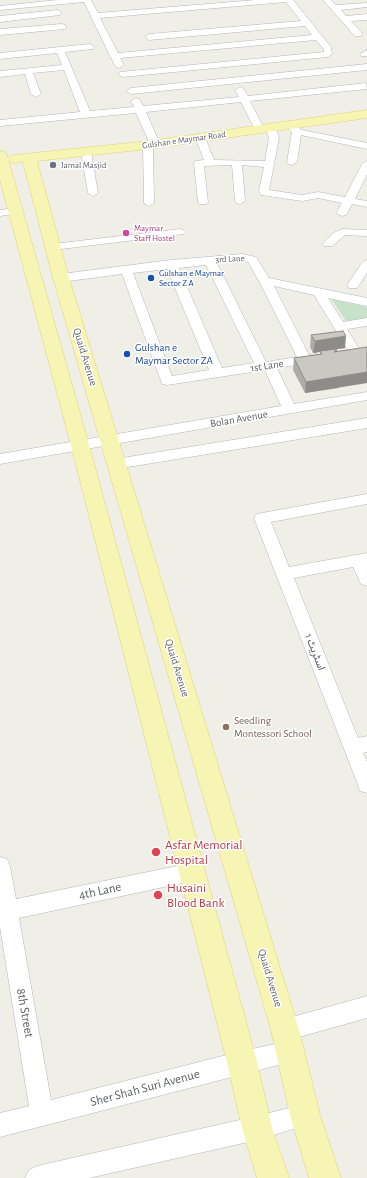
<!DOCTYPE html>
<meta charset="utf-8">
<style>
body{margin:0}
canvas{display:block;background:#efeee7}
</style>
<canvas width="367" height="1178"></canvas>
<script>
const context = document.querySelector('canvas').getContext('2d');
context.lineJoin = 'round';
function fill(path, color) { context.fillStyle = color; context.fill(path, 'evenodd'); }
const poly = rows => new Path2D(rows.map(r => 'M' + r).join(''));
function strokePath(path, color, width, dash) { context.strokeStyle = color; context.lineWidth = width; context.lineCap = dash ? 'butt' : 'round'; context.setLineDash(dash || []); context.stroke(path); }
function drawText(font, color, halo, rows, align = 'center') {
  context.font = font + ' "Alegreya Sans",Vazirmatn,sans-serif'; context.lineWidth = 3; context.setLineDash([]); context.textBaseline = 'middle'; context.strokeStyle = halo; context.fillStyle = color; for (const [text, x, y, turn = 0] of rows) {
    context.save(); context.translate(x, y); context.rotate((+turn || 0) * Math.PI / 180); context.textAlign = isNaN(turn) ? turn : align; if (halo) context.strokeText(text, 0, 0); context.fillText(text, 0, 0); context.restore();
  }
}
fill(poly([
 [331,299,367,307,367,318,346,321]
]), '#c6e3ca');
const minor = poly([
 [57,0,91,0,98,13,256,0,293,0,331,47,332,54,328,57,123,77,118,74,120,72,324,52,324,49,316,40,120,58,124,65,119,68,116,67,110,56,84,2,0,10,0,6,57,0],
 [286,2,301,21,149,34,145,37,149,40,305,26,312,35,118,53,100,18,286,2],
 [323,0,331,0,336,5,367,3,367,7,341,10,346,16,367,14,367,20,351,21,361,32,362,34,361,36,355,36,323,0],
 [57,10,60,11,61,13,60,15,0,22,0,16,57,10],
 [62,24,65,25,66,27,65,29,0,35,0,29,62,24],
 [90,44,94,47,93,49,65,52,90,111,134,107,131,101,136,98,139,99,143,106,239,97,235,90,240,87,243,88,248,96,366,83,367,89,250,101,265,130,260,133,255,130,241,102,146,112,160,144,159,146,153,147,154,203,149,206,144,203,143,145,144,143,149,142,136,113,0,126,0,120,80,112,64,70,33,73,41,94,36,97,31,94,25,74,0,77,0,71,62,65,57,53,0,59,0,53,90,44],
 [367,50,367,56,361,56,360,54,367,50],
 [367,64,367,70,131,94,126,91,131,88,367,64],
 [289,122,302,130,367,143,367,149,301,135,297,162,292,165,288,164,287,162,292,132,284,125,289,122],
 [271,125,276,128,279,138,269,190,302,195,318,192,345,197,362,164,367,161,367,174,355,199,367,201,367,207,352,204,346,215,342,216,336,213,342,203,318,198,302,201,261,195,259,191,264,167,242,165,245,201,240,204,236,203,235,201,232,165,204,166,208,202,207,204,199,204,198,202,194,163,195,161,204,160,195,137,196,135,204,135,214,160,265,161,269,138,266,128,271,125],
 [86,149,91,152,98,193,93,196,88,193,81,152,86,149],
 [16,208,21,211,20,213,0,216,0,210,16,208],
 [180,229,184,230,186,232,184,234,53,250,49,249,47,247,49,245,53,244,180,229],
 [343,229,367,230,367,236,345,235,332,246,324,246,322,244,333,233,343,229],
 [242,254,256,257,269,278,367,298,367,306,328,298,343,322,367,318,367,326,347,329,361,352,360,355,355,356,350,355,349,352,314,295,274,286,309,355,316,354,321,355,322,358,321,361,316,362,277,368,294,404,367,392,367,400,0,464,0,454,281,406,265,370,167,385,162,384,122,274,61,282,57,281,55,278,57,275,61,274,171,260,242,254],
 [242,260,248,262,259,281,297,357,266,362,217,263,242,260],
 [206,265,254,363,222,368,179,268,206,265],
 [167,269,209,370,172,376,133,273,167,269],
 [367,260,367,273,357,288,349,288,347,285,361,264,363,262,367,260],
 [367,418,367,428,116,469,111,467,109,464,111,461,116,459,367,418],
 [367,494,367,504,271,522,289,567,367,553,367,586,361,584,353,567,294,578,358,738,367,736,367,752,363,753,367,762,367,793,360,791,358,785,254,518,257,514,262,513,367,494],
 [0,857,7,859,10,866,16,899,192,863,199,865,202,872,199,879,192,881,19,918,51,1100,242,1051,290,1041,298,1044,301,1052,298,1060,0,1137,0,1113,29,1106,0,927,0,857],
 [367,996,367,1018,285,1041,277,1038,274,1030,277,1022,285,1019,367,996],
 [305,1104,313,1107,316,1115,313,1123,257,1140,89,1178,25,1178,29,1170,37,1166,257,1116,305,1104]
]);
const major = poly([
 [367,110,367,118,148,149,37,161,69,278,299,1030,320,1115,341,1178,309,1178,290,1115,271,1030,53,278,23,162,15,163,10,162,8,159,10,156,15,155,148,141,367,110],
 [0,151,5,152,7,155,89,445,257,1062,272,1128,289,1178,257,1178,242,1128,227,1062,71,445,0,180,0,151]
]);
strokePath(minor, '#b4b5ba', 1);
strokePath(major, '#e3d26c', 1);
fill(minor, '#fff');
fill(major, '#f7f5b4');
fill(poly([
 [311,335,345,348,337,349,336,352,339,388,305,393,293,370,294,358,320,354,320,352,313,353,310,347]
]), '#aeaca8');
fill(poly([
 [346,336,345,348,337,349,335,360,334,352,337,349,313,353,315,341],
 [367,372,367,383,305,393,306,382]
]), '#8d8c88');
const building = poly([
 [343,331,346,336,315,341,311,335,343,331],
 [367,347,367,372,306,382,294,358,322,354,320,351,337,349,334,352,367,347]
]);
fill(building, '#cac8c3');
strokePath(building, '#8d8c88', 1);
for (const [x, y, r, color] of [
 [53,165,4,"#6b7280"],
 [126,233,4,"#d1479c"],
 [151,278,4,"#1a4fb4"],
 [127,354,4,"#1a4fb4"],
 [226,727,4,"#8d6e63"],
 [156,852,5,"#e0444e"],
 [158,895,5,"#e0444e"]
]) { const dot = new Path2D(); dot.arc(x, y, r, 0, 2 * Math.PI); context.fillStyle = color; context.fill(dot); strokePath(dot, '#fff', 1.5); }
drawText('9px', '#5e6065', '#fff', [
 ["Gulshan e Maymar Road",184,140,-8],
 ["3rd Lane",230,259,-3]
]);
drawText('9px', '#5b616d', '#fff', [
 ["Jamal Masjid",61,165]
], 'left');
drawText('9px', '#b23c85', '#fff', [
 ["Maymar",134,228],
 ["Staff Hostel",134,238]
], 'left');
drawText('9px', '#164399', '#fff', [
 ["Gulshan e Maymar",159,273],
 ["Sector Z A",159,283]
], 'left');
drawText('11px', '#164399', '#fff', [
 ["Gulshan e",135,348],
 ["Maymar Sector ZA",135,361]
], 'left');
drawText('11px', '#5e6065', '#fff', [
 ["Quaid Avenue",85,357,73],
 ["1st Lane",267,366,-9],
 ["Bolan Avenue",239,419,-10],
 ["اسٹریٹ 1",315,652,69],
 ["Quaid Avenue",177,668,73],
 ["Quaid Avenue",270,978,73]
]);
drawText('11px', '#785e54', '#fff', [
 ["Seedling",234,721],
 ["Montessori School",234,734]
], 'left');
drawText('13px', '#be3a42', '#fff', [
 ["Asfar Memorial",165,845],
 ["Hospital",165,860],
 ["Husaini",167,888],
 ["Blood Bank",167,903]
], 'left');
drawText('13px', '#5e6065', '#fff', [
 ["4th Lane",100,891,-12],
 ["8th Street",25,1013,80],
 ["Sher Shah Suri Avenue",145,1088,-15]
]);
</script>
